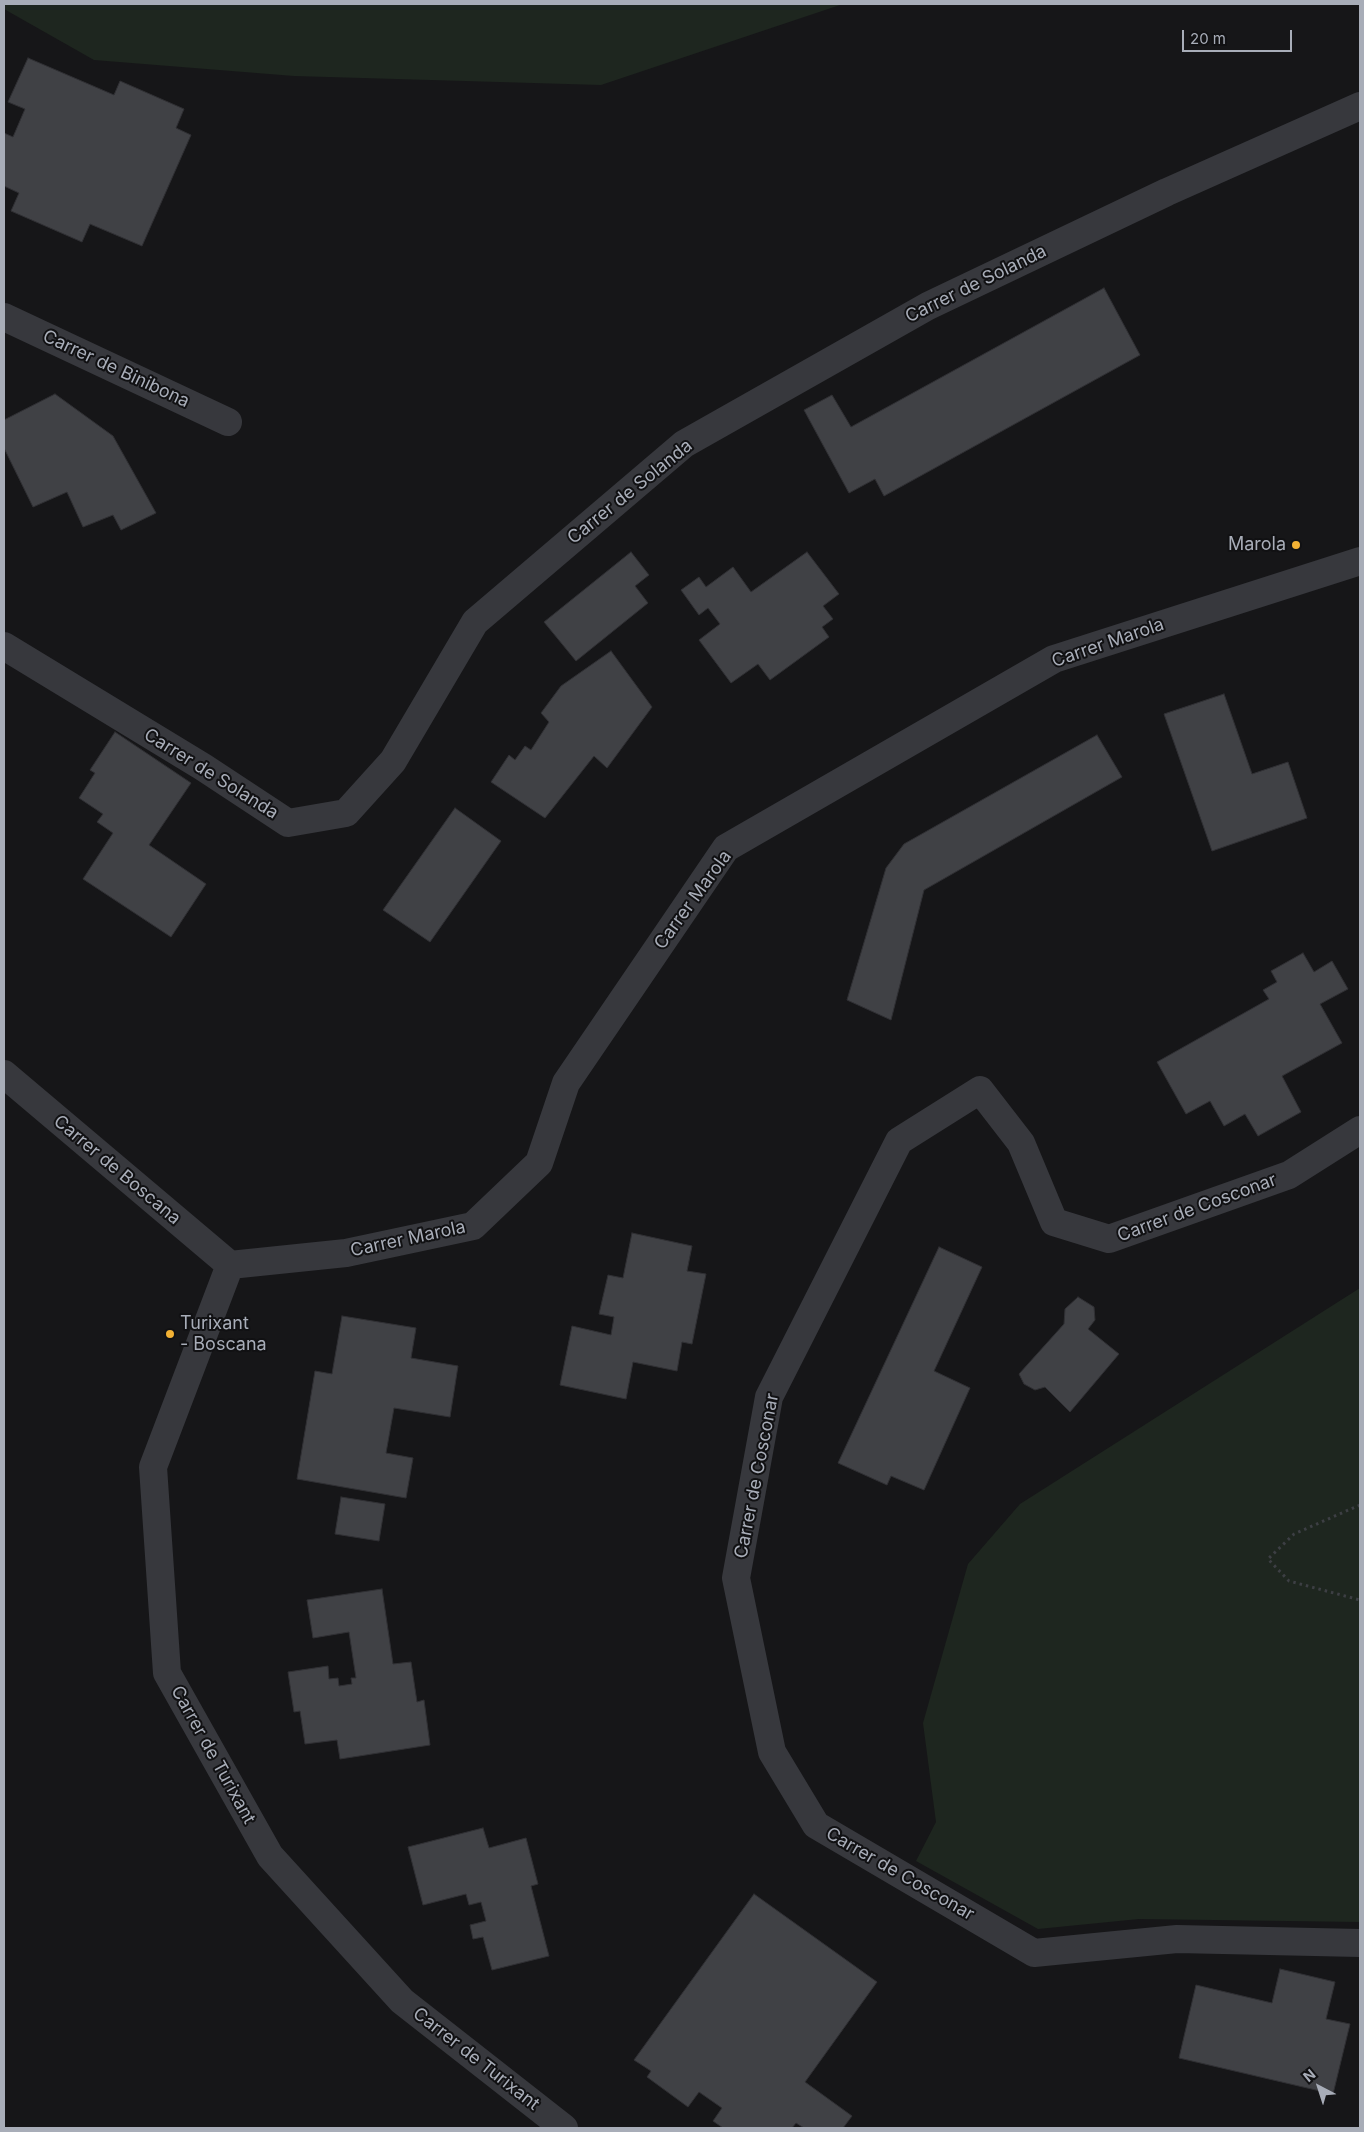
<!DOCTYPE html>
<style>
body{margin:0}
#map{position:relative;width:1364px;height:2132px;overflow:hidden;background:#161618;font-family:Inter,sans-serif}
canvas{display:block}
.frame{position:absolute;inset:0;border:5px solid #a8adb8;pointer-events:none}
.north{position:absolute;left:1294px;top:2062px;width:50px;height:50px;-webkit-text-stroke:4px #111113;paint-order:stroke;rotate:320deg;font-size:14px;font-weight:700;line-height:20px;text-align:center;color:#a8adb8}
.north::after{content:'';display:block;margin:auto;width:18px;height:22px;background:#a8adb8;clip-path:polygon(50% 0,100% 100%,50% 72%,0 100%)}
.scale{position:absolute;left:1182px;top:30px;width:110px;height:22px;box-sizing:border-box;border:2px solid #a8adb8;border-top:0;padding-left:6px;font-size:15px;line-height:18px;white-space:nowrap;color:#a8adb8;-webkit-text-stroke:4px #111113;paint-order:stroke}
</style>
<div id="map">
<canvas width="1364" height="2132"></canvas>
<div class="frame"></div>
<div class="north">N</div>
<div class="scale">20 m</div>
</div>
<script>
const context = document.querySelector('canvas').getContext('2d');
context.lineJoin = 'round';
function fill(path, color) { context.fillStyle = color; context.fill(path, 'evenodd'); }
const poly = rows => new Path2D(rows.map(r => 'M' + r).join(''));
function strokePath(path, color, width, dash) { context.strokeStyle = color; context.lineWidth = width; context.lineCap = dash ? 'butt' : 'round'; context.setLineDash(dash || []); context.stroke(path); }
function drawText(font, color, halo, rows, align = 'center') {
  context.font = font + ' Inter,sans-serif'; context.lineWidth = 4; context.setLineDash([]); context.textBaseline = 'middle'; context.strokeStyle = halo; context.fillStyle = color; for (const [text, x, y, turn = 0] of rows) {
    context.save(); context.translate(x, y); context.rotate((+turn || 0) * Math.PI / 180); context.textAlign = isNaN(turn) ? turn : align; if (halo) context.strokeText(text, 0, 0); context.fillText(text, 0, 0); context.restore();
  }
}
fill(poly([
 [4,4,843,4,601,85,294,76,94,60,4,9],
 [1360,1288,1360,1922,1139,1919,1038,1929,916,1861,936,1822,923,1723,968,1564,1020,1504]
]), '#1e261f');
const building = poly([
 [28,58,114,95,120,81,184,109,176,128,191,135,142,246,90,224,82,242,11,211,19,193,4,186,4,133,13,137,25,109,8,102,28,58],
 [1104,288,1140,355,884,496,875,479,849,493,804,410,832,395,851,427,1104,288],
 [55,394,113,436,156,513,121,530,113,515,83,527,67,492,33,507,4,448,4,420,55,394],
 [631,552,649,575,635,586,648,603,576,661,544,622,631,552],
 [807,552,839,594,823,606,833,619,822,627,829,637,770,680,758,664,731,683,699,640,720,624,708,608,699,615,681,590,699,577,706,587,733,567,751,592,807,552],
 [611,651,652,707,607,768,594,756,545,818,491,782,509,755,515,760,525,746,531,750,549,722,541,713,561,686,611,651],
 [1224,694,1252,774,1288,762,1307,818,1212,851,1164,714,1224,694],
 [115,732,191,783,149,845,206,884,171,937,83,879,113,833,97,822,103,814,79,798,95,773,90,770,115,732],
 [1097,735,1122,777,924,890,891,1020,847,1000,886,868,904,844,1097,735],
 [455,808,501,841,430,942,383,910,455,808],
 [1303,953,1314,972,1332,961,1348,989,1320,1004,1342,1043,1282,1076,1301,1112,1258,1136,1245,1114,1224,1126,1210,1101,1186,1114,1157,1062,1269,999,1263,990,1277,982,1271,971,1303,953],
 [632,1233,692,1246,687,1271,706,1274,692,1344,682,1342,677,1371,633,1362,626,1399,560,1385,572,1326,611,1335,614,1317,599,1314,608,1275,623,1278,632,1233],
 [939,1247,982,1267,934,1371,970,1388,924,1490,891,1476,887,1485,838,1463,939,1247],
 [1078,1297,1094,1307,1095,1320,1088,1329,1119,1354,1070,1412,1045,1387,1035,1390,1024,1384,1019,1374,1064,1324,1065,1309,1078,1297],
 [342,1316,416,1328,411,1358,458,1366,450,1417,394,1408,386,1453,413,1458,406,1498,297,1479,315,1371,332,1374,342,1316],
 [341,1497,385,1504,379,1541,335,1534,341,1497],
 [382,1589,393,1664,411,1662,417,1702,424,1700,430,1745,340,1759,337,1740,305,1744,300,1711,294,1712,288,1672,328,1666,329,1679,338,1678,339,1686,352,1684,351,1678,356,1678,349,1632,313,1638,307,1600,382,1589],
 [483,1828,489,1848,526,1838,538,1884,531,1886,549,1956,492,1970,483,1937,473,1939,470,1925,486,1921,481,1902,469,1905,466,1894,423,1905,408,1847,483,1828],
 [754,1894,877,1982,805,2082,852,2116,843,2128,804,2128,796,2123,792,2128,723,2128,713,2121,722,2108,699,2092,688,2107,647,2077,651,2071,634,2060,754,1894],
 [1280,1969,1335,1982,1326,2019,1350,2024,1333,2094,1179,2058,1196,1985,1272,2003,1280,1969]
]);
fill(building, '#404145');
strokePath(building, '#303034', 1);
strokePath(poly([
 [1360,1505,1294,1534,1268,1559,1289,1581,1360,1600]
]), '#3d3f44', 3, [2.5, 4]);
strokePath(poly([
 [4,317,228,422],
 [4,646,203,767,288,823,346,813,393,761,475,622,684,444,928,306,1167,192,1360,106],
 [4,1074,230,1265],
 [1360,1130,1289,1175,1109,1239,1054,1222,1021,1143,980,1090,899,1141,769,1397,736,1578,772,1752,816,1825,1034,1953,1177,1939,1360,1943],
 [230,1265,346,1253,473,1226,539,1163,566,1083,726,848,1054,659,1360,561],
 [230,1265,153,1467,167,1673,270,1856,402,2001,564,2128]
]), '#37383d', 28);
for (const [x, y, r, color] of [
 [1296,545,5,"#f2b134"],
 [170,1334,5,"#f2b134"]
]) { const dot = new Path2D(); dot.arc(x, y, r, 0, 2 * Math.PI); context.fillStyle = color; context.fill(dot); strokePath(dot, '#111113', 2); }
drawText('18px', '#a8adb8', '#111113', [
 ["Carrer de Solanda",976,284,-26],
 ["Carrer de Binibona",116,369,25],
 ["Carrer de Solanda",630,492,-39],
 ["Carrer Marola",1108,643,-19],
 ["Carrer de Solanda",211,774,32],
 ["Carrer Marola",693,900,-54],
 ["Carrer de Boscana",117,1170,40],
 ["Carrer de Cosconar",1197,1208,-20],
 ["Carrer Marola",408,1239,-12],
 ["Carrer de Cosconar",757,1476,-79],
 ["Carrer de Turixant",213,1755,61],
 ["Carrer de Cosconar",900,1874,30],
 ["Carrer de Turixant",476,2059,38]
]);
drawText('18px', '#a8adb8', '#111113', [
 ["Marola",1286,545],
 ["Turixant",180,1324,"left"],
 ["- Boscana",180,1345,"left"]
], 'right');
</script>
